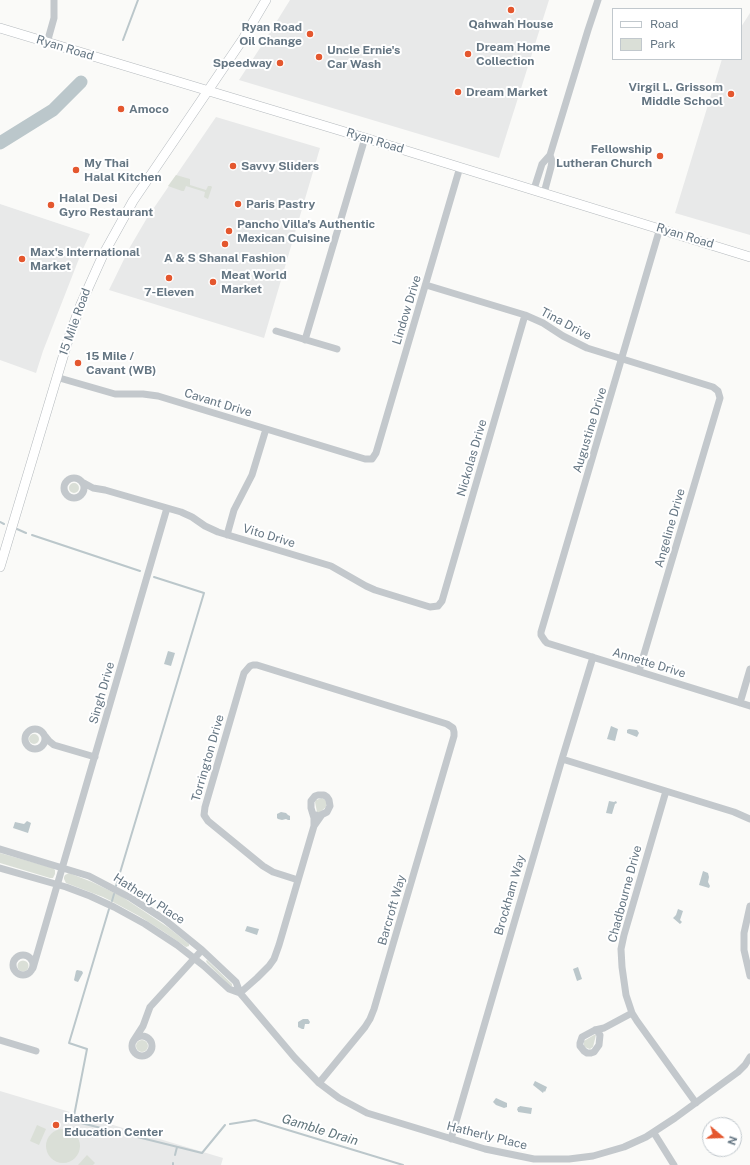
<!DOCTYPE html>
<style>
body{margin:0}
#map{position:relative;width:750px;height:1165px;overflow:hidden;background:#fafaf8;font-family:"Public Sans",sans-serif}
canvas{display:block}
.legend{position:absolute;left:612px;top:8px;width:130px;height:52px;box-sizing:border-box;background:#fff;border:1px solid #c1c8cd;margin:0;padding:5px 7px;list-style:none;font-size:12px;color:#657683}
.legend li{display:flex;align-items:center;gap:8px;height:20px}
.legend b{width:20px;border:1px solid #c1c8cd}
.north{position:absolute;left:702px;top:1117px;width:40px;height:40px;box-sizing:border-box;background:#fff;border:1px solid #c1c8cd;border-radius:50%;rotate:109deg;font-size:11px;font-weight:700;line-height:16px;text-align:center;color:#657683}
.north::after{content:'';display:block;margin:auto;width:14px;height:18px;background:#e4572e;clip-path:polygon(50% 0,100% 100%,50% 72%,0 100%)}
</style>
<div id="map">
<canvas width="750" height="1165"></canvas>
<ul class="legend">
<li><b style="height:5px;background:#fff"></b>Road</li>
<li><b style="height:11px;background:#dadfd7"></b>Park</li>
</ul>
<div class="north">N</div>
</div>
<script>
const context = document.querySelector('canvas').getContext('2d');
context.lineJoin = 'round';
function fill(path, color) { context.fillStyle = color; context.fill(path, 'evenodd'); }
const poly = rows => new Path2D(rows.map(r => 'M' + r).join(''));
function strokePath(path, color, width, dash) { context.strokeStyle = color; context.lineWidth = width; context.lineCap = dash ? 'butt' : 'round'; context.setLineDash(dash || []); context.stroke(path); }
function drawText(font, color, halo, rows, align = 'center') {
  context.font = font + ' "Public Sans",sans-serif'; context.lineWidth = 4; context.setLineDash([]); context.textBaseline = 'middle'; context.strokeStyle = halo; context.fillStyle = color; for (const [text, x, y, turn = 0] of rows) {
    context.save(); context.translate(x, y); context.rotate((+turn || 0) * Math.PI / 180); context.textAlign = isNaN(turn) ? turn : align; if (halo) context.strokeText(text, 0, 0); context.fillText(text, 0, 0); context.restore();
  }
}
fill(poly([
 [290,0,549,0,499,158,239,80,262,45],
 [750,13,750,235,675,213,722,59,741,59,741,27],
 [216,117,320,148,264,338,109,290,130,247,147,218],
 [0,204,90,234,82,251,43,351,36,373,0,360],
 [0,1091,223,1158,221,1165,0,1165]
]), '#e8e9e9');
fill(poly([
 [176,175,190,179,190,185,206,190,208,186,211,186,212,187,208,199,204,197,205,192,186,186,184,191,182,191,168,186],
 '69 488a5 5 0 1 1 10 0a5 5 0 1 1-10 0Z',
 '29 739a5 5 0 1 1 10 0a5 5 0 1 1-10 0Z',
 [322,798,325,800,327,803,326,807,319,813,317,812,315,802,316,800],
 [0,853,53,868,55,870,55,874,53,878,50,878,0,863],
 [69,873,92,882,121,896,169,928,189,944,189,946,186,947,164,932,139,916,113,902,103,897,66,883,64,879,64,877,65,875],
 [207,960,232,984,232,986,230,986,207,963,206,961],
 '17.5 966a5.5 5.5 0 1 1 11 0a5.5 5.5 0 1 1-11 0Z',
 [594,1035,596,1035,593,1047,590,1049,587,1048,584,1046,584,1041],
 '136 1046a6 6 0 1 1 12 0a6 6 0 1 1-12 0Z',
 [37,1125,46,1129,39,1145,30,1141],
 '46 1146a17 17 0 1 1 34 0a17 17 0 1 1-34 0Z',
 [87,1155,95,1163,93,1165,78,1165]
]), '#dadfd7');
fill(poly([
 [168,651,175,653,171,666,164,664],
 [611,726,618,729,615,741,607,739],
 [629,729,637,730,639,733,637,737,627,733,627,730],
 [609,801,614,802,616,801,617,803,615,804,612,814,606,813],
 [281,812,286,813,288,815,290,816,290,820,288,820,286,819,282,820,278,819,277,818,277,814],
 [27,821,31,823,28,833,13,828,15,822,24,824],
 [703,871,708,873,709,877,708,882,710,886,709,888,699,885],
 [678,909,683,911,680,920,682,922,680,924,673,918,676,915],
 [247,926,259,929,257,935,245,931],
 [578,967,582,979,577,981,573,969],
 [77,970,82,971,83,973,78,982,75,981,74,980,76,971],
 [303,1019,308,1019,310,1022,309,1024,305,1024,304,1029,302,1029,298,1027,298,1022],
 [535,1081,547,1087,545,1092,544,1091,543,1093,533,1085],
 [496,1098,507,1103,507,1107,504,1108,496,1105,493,1102],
 [520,1106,532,1108,531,1114,518,1112,518,1111,517,1110,518,1107,519,1107]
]), '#bbc7cb');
strokePath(poly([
 [123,40,138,0],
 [0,522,4,524],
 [17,529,26,533],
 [32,535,140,571],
 [116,886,204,593,154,577],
 [112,901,114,894],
 [109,909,69,1043,87,1049,73,1121,202,1153,225,1125],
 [230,1124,255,1120,403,1165],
 [175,1155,177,1147],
 [173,1165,173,1163]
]), '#bbc7cb', 2);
strokePath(poly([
 [0,143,53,110,81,82]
]), '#bbc7cb', 13);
const major = poly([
 [0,28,365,138,750,257],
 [0,567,69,337,81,304,103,255,133,201,243,39,266,0]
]);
strokePath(major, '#b5babe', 10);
strokePath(poly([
 [47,43,54,18,54,0],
 [534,189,542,164,550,155,588,30,598,0],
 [544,193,551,167,552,161,550,155],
 [660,228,541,632,541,635,545,641,547,643,750,706],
 [426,285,525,315,543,323,563,336,587,348,713,387,718,391,720,398,639,671],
 [276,331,337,349],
 [305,340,365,138],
 [56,377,115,394,143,394,158,396,365,459,372,459,376,453,460,167],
 '64 488a10 10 0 1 1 20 0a10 10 0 1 1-20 0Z',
 [82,482,93,488,105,490,181,512,192,517,205,526,218,532,331,566,366,586,375,590,430,607,438,606,442,601,525,315],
 [227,535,234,510,252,475,266,429],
 [740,703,750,669],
 '25 739a10 10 0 1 1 20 0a10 10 0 1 1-20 0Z',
 [45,736,49,741,54,745,95,757],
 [562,759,734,812,750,819],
 [666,791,624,935,621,949,622,967,626,995,632,1013,637,1021,696,1103],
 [313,814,319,816,327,812,330,806,329,800,327,797,324,795,318,795,315,796,311,801,311,808,314,818,314,826],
 [0,849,89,876,131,898,165,920,202,950,236,982,240,993,295,1058,319,1083,339,1098,367,1113,485,1149,534,1159,569,1159,593,1156,624,1147,646,1137,675,1118,738,1072,745,1065,750,1057],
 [0,868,66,887,90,896,114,907,145,924,177,945,204,966,229,989,240,993],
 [298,880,273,872,263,866,208,821,204,815,205,807,244,673,250,666,253,665,257,665,447,724,453,728,454,732,454,736,374,1009,370,1019,365,1027,319,1083],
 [750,906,744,933,744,950,750,976],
 '13 965a10 10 0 1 1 20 0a10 10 0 1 1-20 0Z',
 [33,968,167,508],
 [240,993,257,978,269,966,274,959,279,945,314,826,321,816],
 [595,1030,598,1032,600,1035,599,1045,594,1052,591,1053,587,1053,584,1051,580,1046,580,1043,582,1037,595,1030,604,1028,632,1013],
 '132 1046a10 10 0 1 1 20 0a10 10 0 1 1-20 0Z',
 [0,1040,36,1051],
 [134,1040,143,1026,150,1007,202,950],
 [654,1133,674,1165],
 [451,1139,562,759,593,657]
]), '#c3c8cc', 7);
strokePath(major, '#fff', 9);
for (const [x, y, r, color] of [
 [511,10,4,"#e4572e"],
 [310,34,4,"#e4572e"],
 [468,54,4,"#e4572e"],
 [319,57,4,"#e4572e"],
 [280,63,4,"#e4572e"],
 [458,92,4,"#e4572e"],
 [731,94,4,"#e4572e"],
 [121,109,4,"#e4572e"],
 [660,156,4,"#e4572e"],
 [233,166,4,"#e4572e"],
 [76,170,4,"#e4572e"],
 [238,204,4,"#e4572e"],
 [51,205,4,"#e4572e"],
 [229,231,4,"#e4572e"],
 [225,244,4,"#e4572e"],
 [22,259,4,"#e4572e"],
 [169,278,4,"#e4572e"],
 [213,282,4,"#e4572e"],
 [78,363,4,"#e4572e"],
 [56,1125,4,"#e4572e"]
]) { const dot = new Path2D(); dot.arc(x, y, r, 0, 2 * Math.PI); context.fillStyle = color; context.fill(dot); strokePath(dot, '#fff', 1.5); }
drawText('bold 12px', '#657683', '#fff', [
 ["Qahwah House",511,24,"center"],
 ["Ryan Road",302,27,"right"],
 ["Oil Change",302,41,"right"],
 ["Dream Home",476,47],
 ["Collection",476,61],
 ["Uncle Ernie's",327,50],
 ["Car Wash",327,64],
 ["Speedway",272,63,"right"],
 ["Virgil L. Grissom",723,87,"right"],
 ["Middle School",723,101,"right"],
 ["Dream Market",466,92],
 ["Amoco",129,109],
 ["Fellowship",652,149,"right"],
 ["Lutheran Church",652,163,"right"],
 ["My Thai",84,163],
 ["Halal Kitchen",84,177],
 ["Savvy Sliders",241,166],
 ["Halal Desi",59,198],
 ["Gyro Restaurant",59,212],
 ["Paris Pastry",246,204],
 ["Pancho Villa's Authentic",237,224],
 ["Mexican Cuisine",237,238],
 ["Max's International",30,252],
 ["Market",30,266],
 ["A & S Shanal Fashion",225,258,"center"],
 ["Meat World",221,275],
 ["Market",221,289],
 ["7-Eleven",169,292,"center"],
 ["15 Mile /",86,356],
 ["Cavant (WB)",86,370],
 ["Hatherly",64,1118],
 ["Education Center",64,1132]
], 'left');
drawText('12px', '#657683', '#fff', [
 ["Ryan Road",65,48,17],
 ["Ryan Road",375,141,17],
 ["Ryan Road",685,236,17],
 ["Lindow Drive",407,310,-73],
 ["15 Mile Road",75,322,-70],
 ["Tina Drive",566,324,28],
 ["Cavant Drive",218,403,17],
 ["Augustine Drive",590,430,-73],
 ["Nickolas Drive",472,458,-74],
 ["Angeline Drive",670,528,-74],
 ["Vito Drive",269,536,17],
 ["Annette Drive",649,663,17],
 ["Singh Drive",102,693,-74],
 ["Torrington Drive",208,758,-74],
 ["Chadbourne Drive",625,894,-75],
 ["Brockham Way",510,895,-74],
 ["Hatherly Place",149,899,33],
 ["Barcroft Way",392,910,-74],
 ["Hatherly Place",487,1136,14]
]);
drawText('italic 13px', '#60757c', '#fff', [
 ["Gamble Drain",320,1130,17]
]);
</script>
